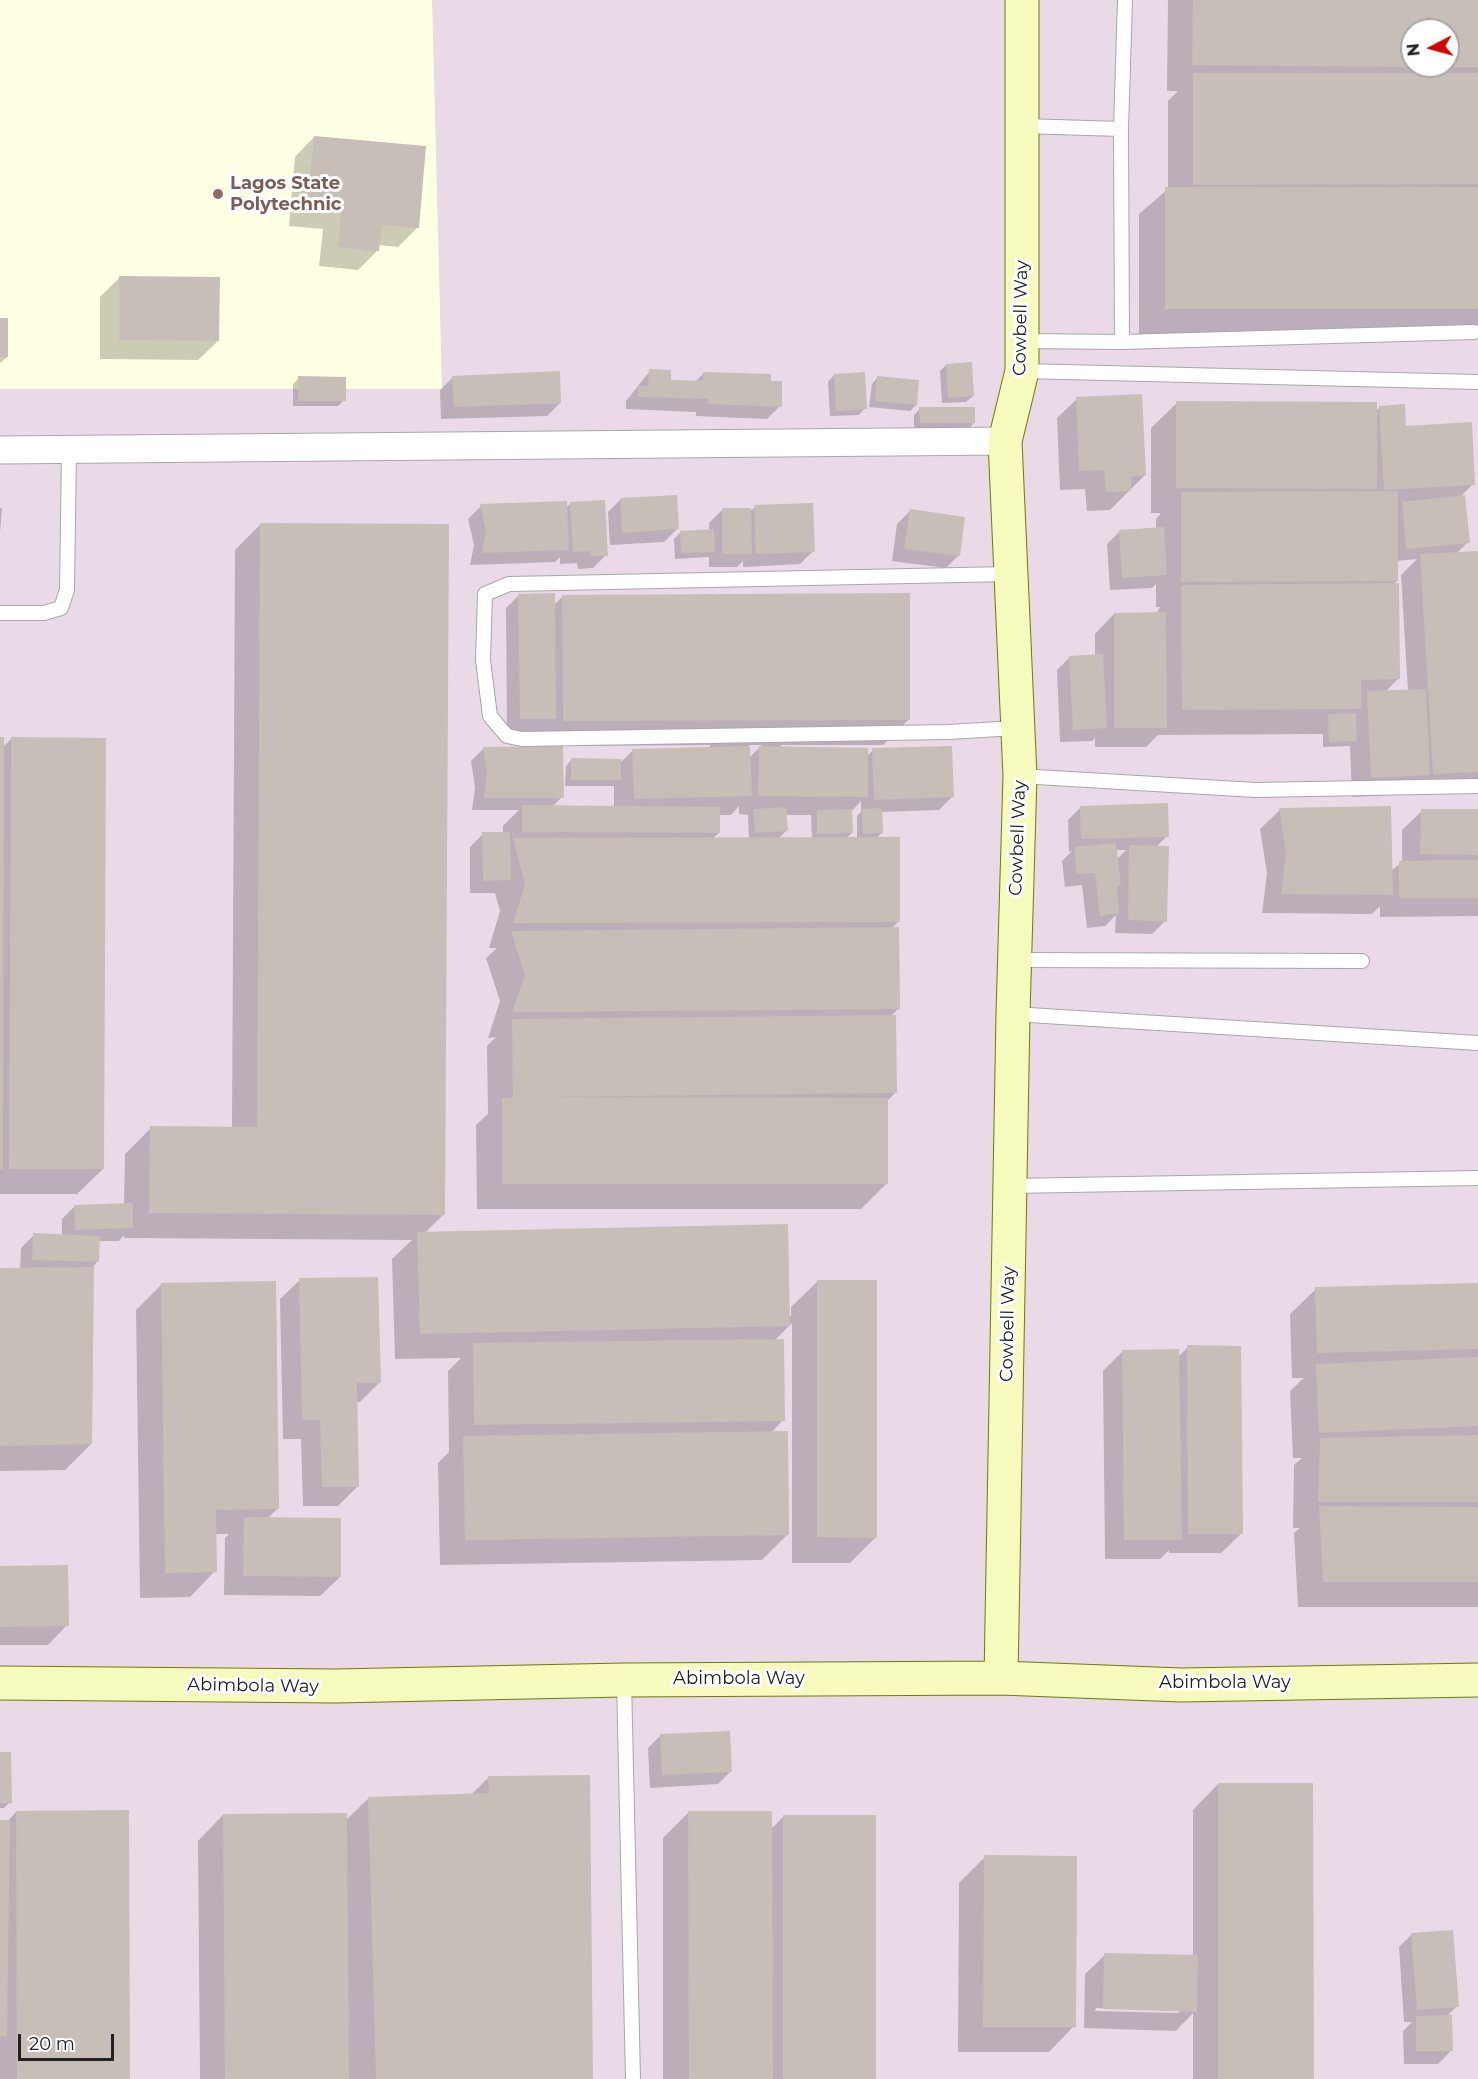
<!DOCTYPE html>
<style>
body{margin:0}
#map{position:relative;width:1478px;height:2079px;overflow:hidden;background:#f1eee8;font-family:Montserrat,sans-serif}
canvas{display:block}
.north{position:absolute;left:1400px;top:18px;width:60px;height:60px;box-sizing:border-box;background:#fff;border:2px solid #a6a6a6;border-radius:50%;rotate:264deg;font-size:16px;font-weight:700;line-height:24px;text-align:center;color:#212121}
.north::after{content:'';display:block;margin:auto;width:21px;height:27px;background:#d20300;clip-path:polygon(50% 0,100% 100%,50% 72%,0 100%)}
.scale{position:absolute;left:18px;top:2034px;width:96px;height:27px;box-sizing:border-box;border:3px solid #212121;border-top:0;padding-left:8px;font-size:18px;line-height:21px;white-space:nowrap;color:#212121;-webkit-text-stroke:4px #fff;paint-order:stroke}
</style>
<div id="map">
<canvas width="1478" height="2079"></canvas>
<div class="north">N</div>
<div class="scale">20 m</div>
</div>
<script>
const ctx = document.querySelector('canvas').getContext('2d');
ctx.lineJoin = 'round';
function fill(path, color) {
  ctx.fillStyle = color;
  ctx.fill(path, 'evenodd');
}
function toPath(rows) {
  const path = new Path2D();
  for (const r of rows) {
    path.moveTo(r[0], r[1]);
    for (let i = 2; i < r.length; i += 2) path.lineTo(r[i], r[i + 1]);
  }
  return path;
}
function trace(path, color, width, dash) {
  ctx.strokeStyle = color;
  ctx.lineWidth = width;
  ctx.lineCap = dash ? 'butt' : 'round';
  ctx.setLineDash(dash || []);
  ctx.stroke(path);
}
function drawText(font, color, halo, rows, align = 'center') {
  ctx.font = font + ' Montserrat,sans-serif';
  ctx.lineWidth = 6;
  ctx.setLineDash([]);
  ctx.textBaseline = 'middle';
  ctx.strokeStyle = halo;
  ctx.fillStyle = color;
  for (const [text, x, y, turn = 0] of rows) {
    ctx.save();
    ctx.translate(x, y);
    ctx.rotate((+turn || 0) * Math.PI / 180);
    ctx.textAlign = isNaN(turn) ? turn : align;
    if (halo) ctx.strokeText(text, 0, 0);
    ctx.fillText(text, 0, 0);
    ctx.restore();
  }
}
const industrial = toPath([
 [432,0,1478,0,1478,2079,0,2079,0,389,441,389],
 [1412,30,1448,30,1448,66,1412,66]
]);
const education = toPath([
 [0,0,432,0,442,389,0,389]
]);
const shadow = toPath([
 [1168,0,1478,0,1478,334,1139,334,1139,214,1168,189,1168,101,1178,91,1167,91],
 [1412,30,1448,30,1448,66,1412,66],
 [314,137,418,227,398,247,378,245,378,250,358,270,319,266,323,229,289,226,295,157],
 [120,277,218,341,198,360,100,359,100,297],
 [0,319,7,357,0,363],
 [946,365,973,396,966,402,942,403,940,371],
 [650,371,670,382,695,382,704,373,769,382,780,406,767,419,696,416,696,412,626,409,626,401],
 [834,375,865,408,859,415,830,416,828,382],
 [453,377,560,403,547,416,441,419,440,390],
 [878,377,916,405,910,411,869,407,872,384],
 [299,378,344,400,338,406,293,406,293,384],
 [1077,399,1145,475,1110,510,1087,511,1085,489,1060,490,1057,418],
 [1177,403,1375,412,1380,407,1473,484,1460,497,1468,542,1457,553,1478,552,1478,785,1414,789,1409,794,1352,797,1350,746,1323,747,1323,734,1158,735,1146,747,1095,747,1095,738,1092,741,1060,742,1057,670,1070,657,1095,656,1095,634,1114,614,1156,614,1160,607,1156,607,1156,584,1152,588,1110,590,1107,544,1120,531,1156,529,1156,519,1161,513,1151,513,1151,428],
 [1417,559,1401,575,1408,691,1385,692,1398,679,1392,585,1397,581,1396,561],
 [920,409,974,423,968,429,914,429,914,415],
 [621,499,677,529,664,542,610,545,608,512],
 [571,503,606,555,593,568,578,569,577,563,560,564,560,557,555,562,470,565,474,545,468,519,481,506,566,508],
 [755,507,813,551,800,564,743,567,743,561,737,567,709,567,709,557,675,559,674,539,680,533,709,531,709,523,722,510,752,510],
 [0,508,2,508,0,533],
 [910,511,959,555,946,568,892,561,897,524],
 [260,525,444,1214,425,1233,789,1316,791,1316,791,1307,817,1282,876,1537,850,1563,792,1563,792,1323,774,1341,783,1420,771,1433,788,1534,762,1560,440,1565,438,1463,449,1452,448,1371,461,1358,395,1359,392,1259,412,1240,124,1238,124,1235,119,1241,98,1241,97,1262,93,1267,91,1444,65,1470,0,1471,0,1269,20,1269,21,1248,34,1235,62,1236,62,1219,75,1206,124,1205,125,1154,151,1128,232,1128,235,550],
 [519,595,554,605,563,596,909,719,883,745,781,745,781,748,867,756,873,750,952,797,939,810,881,812,882,833,875,839,899,921,891,929,899,1008,890,1017,895,1093,886,1102,887,1183,861,1209,477,1209,476,1125,488,1114,487,1046,496,1037,488,1038,500,1001,486,958,497,948,489,948,500,911,495,893,470,893,470,847,483,834,503,833,503,826,519,810,472,810,475,788,471,761,484,748,538,748,538,731,507,732,506,608],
 [710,745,710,748,633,750,620,763,572,759,566,766,565,786,614,786,614,808,552,807,562,797,562,746],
 [749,745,762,745,749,758],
 [861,801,861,812,857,816,857,839,845,839,852,833,851,812],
 [739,806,739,814,748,815,749,839,712,839,719,833,719,815,731,815],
 [785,815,811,815,812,839,778,839,787,830],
 [0,739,3,747,11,739,103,1169,77,1194,0,1194],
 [1081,807,1167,836,1156,847,1165,921,1152,934,1115,933,1116,915,1105,926,1087,928,1082,885,1065,887,1062,861,1072,851,1069,852,1068,820],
 [1115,850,1126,850,1116,860],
 [1280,810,1391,871,1402,862,1402,830,1422,811,1478,810,1478,916,1380,917,1380,906,1372,914,1262,913,1267,873,1260,829],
 [300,1280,379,1383,360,1402,356,1402,358,1486,338,1506,303,1506,301,1439,283,1439,280,1299],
 [162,1284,278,1508,267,1519,340,1577,320,1596,224,1595,225,1538,229,1534,215,1534,215,1571,190,1597,140,1598,136,1310],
 [1478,1284,1478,1607,1298,1607,1294,1533,1300,1528,1293,1528,1294,1465,1302,1458,1293,1458,1290,1391,1304,1378,1292,1378,1290,1314,1316,1289],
 [1188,1347,1241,1534,1221,1553,1169,1553,1169,1550,1160,1559,1105,1559,1103,1371,1123,1351,1178,1357],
 [0,1567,67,1625,48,1645,0,1645],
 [661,1735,731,1771,718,1784,650,1788,648,1748],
 [0,1754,10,1802,4,1808,0,1808],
 [489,1777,591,2079,200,2079,198,1841,223,1815,345,1821,369,1798,471,1795],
 [1218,1784,1312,2079,1193,2079,1193,2013,1176,2031,1084,2028,1085,1974,1105,1955,1193,1957,1193,1810],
 [1096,2008,1179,2010,1179,2013,1095,2011],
 [16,1812,128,2079,0,2079,0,1821,7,1822],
 [688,1813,771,1829,784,1816,874,2079,663,2079,663,1838],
 [985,1857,1074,2026,1049,2052,958,2052,959,1883],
 [1412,1934,1457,2006,1446,2017,1451,2051,1438,2064,1404,2064,1403,2031,1412,2022,1404,2022,1399,1947]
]);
const building = toPath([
 [1193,0,1478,0,1478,67,1448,67,1448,30,1412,30,1412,67,1192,65],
 [1193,73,1478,73,1478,184,1193,185],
 [314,136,426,146,419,228,382,225,379,251,338,247,341,210,307,207],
 [1165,187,1478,187,1478,309,1165,309],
 [119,276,220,277,219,341,119,340],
 [0,318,8,318,8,357,0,357],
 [972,362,974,396,948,398,946,364],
 [649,369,671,370,671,380,703,381,703,372,771,374,771,381,782,381,782,407,708,404,709,399,638,397,638,386,648,386],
 [560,371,561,403,454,407,452,376],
 [865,372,867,409,836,411,834,374],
 [298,376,346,377,346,401,298,401],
 [877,376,919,380,917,405,875,401],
 [1142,394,1146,475,1131,477,1131,491,1106,492,1104,470,1079,471,1076,397],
 [1176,401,1377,402,1377,489,1176,488],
 [1405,404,1406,426,1472,422,1475,485,1384,490,1379,406],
 [919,407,975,407,975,423,920,423],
 [1398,491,1398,581,1181,582,1181,492],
 [677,495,679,529,622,533,620,498],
 [1465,495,1470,543,1406,549,1402,502],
 [605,500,608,556,590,556,590,551,573,552,570,502],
 [567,501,569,550,482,553,486,531,480,504],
 [813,503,815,552,756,554,754,505],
 [722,508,751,508,752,554,722,554],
 [910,509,965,517,960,556,904,549],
 [260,523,449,524,445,1215,149,1213,150,1126,257,1127],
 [1164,527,1167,575,1122,578,1119,530],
 [714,529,715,552,681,553,680,531],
 [1478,551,1478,772,1433,774,1420,554],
 [1399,583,1400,679,1361,680,1361,709,1182,710,1181,585],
 [555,593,556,719,520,719,518,594],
 [910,593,910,720,563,721,562,595],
 [1166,612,1167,728,1114,728,1114,613],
 [1103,654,1107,728,1073,730,1069,656],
 [1426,689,1430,775,1371,778,1367,691],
 [1356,713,1357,741,1329,742,1328,714],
 [0,737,4,737,3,1169,0,1169],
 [11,737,106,738,104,1169,9,1169],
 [563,746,564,798,484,798,487,774,483,747],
 [750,746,752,796,634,799,632,749],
 [759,746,868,748,868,797,758,796],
 [952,746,954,797,874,800,872,748],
 [571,758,621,759,621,780,571,780],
 [1168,803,1169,837,1081,839,1080,806],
 [522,805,720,807,720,833,522,832],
 [1391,806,1393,895,1281,894,1286,853,1279,808],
 [786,807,788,831,755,833,753,809],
 [882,808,883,833,863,834,862,809],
 [852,809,853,833,817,834,817,810],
 [1421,809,1478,809,1478,855,1420,854],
 [482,832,510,832,511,880,483,881],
 [900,837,900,922,513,923,525,884,513,838],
 [1116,843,1121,885,1117,886,1119,913,1100,916,1095,873,1077,874,1074,847],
 [1129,845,1169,846,1167,922,1128,920],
 [1478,860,1478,898,1399,898,1399,861],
 [899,927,900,1009,512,1012,525,975,511,931],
 [896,1015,897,1093,535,1097,888,1098,888,1184,502,1184,502,1098,513,1098,512,1019],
 [133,1203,133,1228,75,1230,74,1205],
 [788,1224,790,1326,420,1334,417,1232],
 [33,1233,100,1236,99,1262,32,1260],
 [94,1267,92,1444,0,1446,0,1268],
 [378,1277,381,1383,357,1383,359,1487,322,1487,320,1420,302,1420,299,1278],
 [817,1280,877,1280,877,1538,817,1537],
 [276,1281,279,1509,216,1510,217,1572,165,1573,161,1283],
 [1478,1283,1478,1349,1317,1353,1315,1287],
 [784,1339,785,1421,474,1425,473,1343],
 [1187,1345,1241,1346,1243,1534,1188,1534],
 [1179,1349,1182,1540,1124,1540,1122,1350],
 [1478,1357,1478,1426,1319,1433,1316,1364],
 [788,1431,789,1535,465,1540,463,1436],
 [1478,1435,1478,1502,1318,1502,1320,1438],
 [1319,1506,1478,1507,1478,1582,1323,1582],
 [244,1517,341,1518,341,1577,243,1576],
 [68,1565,69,1626,0,1627,0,1566],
 [730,1731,732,1772,662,1775,660,1734],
 [0,1752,11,1752,12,1803,0,1803],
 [590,1775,593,2079,376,2079,368,1797,489,1793,488,1776],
 [1218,1783,1313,1783,1314,2079,1218,2079],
 [129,1810,130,2079,17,2079,16,1811],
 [688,1811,772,1811,773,2079,689,2079],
 [347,1813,349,2079,225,2079,223,1814],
 [783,1815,876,1815,876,2079,783,2079],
 [0,1820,10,1820,7,2036,0,2036],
 [984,1855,1077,1856,1076,2027,983,2027],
 [1453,1930,1459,2007,1417,2010,1411,1933],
 [1104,1953,1198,1955,1197,2012,1103,2009],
 [1452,2015,1453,2051,1416,2051,1416,2016]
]);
const lane = toPath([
 [1022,126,1121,129],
 [1023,341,1122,342,1474,332],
 [1122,342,1121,129,1125,0],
 [1022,371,1478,382],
 [1010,574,509,584,485,594,483,660,490,716,507,736,522,739,948,732,1016,728],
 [0,613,44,613,61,608,67,590,69,450],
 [1020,776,1255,790,1478,786],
 [1014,960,1362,961],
 [1013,1014,1478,1043],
 [1010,1186,1478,1178],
 [624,1680,633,2079]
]);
const street = toPath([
 [0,450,1005,441]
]);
const secondary = toPath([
 [1001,1678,1013,1014,1020,776,1005,441,1022,371,1022,0],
 [0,1683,336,1686,624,1680,1001,1678,1181,1685,1478,1680]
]);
const markers = [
 [218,194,6,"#8d6e63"]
];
const educationNames = [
 ["Lagos State",230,184],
 ["Polytechnic",230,205]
];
const streetNames = [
 ["Cowbell Way",1021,318,-89],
 ["Cowbell Way",1018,838,-88],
 ["Cowbell Way",1008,1324,-89],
 ["Abimbola Way",739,1679],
 ["Abimbola Way",1225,1683],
 ["Abimbola Way",253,1686,1]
];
fill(industrial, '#eadae7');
fill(education, '#ffffe3');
fill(shadow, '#0003');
fill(building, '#c6beb7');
trace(lane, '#a8a8a8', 16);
trace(street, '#a8a8a8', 29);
trace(secondary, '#6d7c04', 35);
trace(lane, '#fff', 14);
trace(street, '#fff', 27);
trace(secondary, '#f6fabd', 33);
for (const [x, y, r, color] of markers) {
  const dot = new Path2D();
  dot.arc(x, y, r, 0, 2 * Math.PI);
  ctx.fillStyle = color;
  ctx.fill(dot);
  trace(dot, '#fff', 2);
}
drawText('bold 18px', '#785e54', '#fff', educationNames, 'left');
drawText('18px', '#212121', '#fff', streetNames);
</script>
